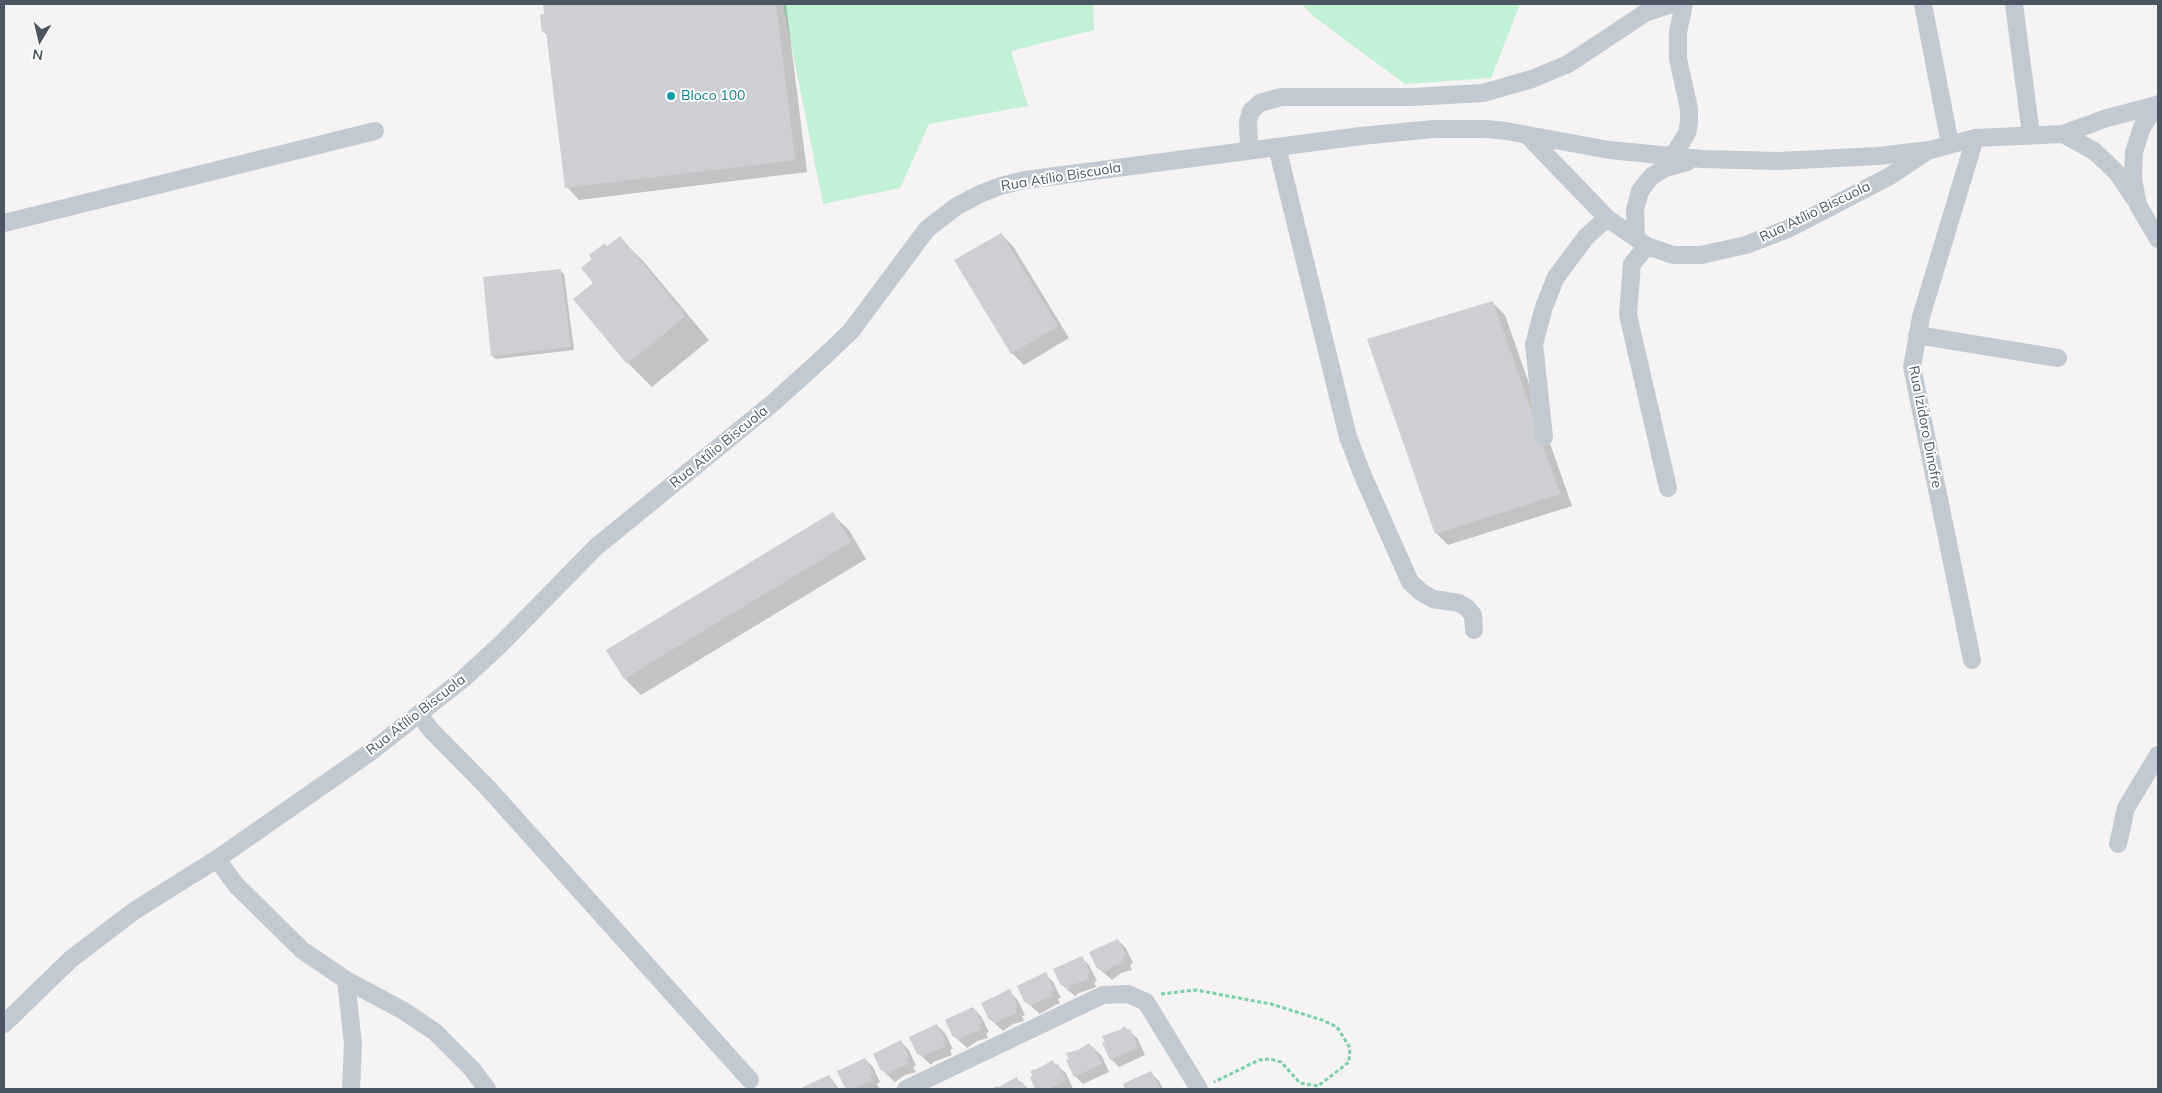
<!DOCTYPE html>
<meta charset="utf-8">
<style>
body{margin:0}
#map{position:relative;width:2162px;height:1093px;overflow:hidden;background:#f5f3f3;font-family:Mulish,sans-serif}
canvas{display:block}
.frame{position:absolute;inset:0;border:5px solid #4a5661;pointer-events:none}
.north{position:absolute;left:15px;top:15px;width:50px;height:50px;-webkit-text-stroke:4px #fff;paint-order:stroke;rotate:189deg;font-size:14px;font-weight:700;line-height:20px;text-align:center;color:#4a5661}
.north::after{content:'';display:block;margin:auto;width:18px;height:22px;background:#4a5661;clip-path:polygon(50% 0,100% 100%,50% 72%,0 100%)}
</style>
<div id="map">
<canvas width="2162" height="1093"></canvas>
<div class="frame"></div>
<div class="north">N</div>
</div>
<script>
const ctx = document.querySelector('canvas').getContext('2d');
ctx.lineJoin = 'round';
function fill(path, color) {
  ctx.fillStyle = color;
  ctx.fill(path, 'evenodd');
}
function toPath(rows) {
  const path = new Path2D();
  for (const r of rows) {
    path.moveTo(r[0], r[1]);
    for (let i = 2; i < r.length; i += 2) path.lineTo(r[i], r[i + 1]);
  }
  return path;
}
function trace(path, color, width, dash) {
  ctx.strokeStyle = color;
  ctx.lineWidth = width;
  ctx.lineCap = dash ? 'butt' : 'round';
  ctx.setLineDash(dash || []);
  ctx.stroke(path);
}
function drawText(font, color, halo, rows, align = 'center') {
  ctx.font = font + ' Mulish,sans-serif';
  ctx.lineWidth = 4;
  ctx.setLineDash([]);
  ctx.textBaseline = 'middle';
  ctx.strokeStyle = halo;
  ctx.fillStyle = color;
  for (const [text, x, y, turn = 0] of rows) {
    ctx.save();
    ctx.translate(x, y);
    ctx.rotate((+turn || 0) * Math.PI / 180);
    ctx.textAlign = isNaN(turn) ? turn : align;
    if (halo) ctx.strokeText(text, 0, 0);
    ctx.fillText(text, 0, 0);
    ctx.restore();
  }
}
const green = toPath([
 [783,4,1093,4,1094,30,1011,51,1028,106,929,124,900,188,823,204],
 [1302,4,1520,4,1491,78,1405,84,1313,16]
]);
const shadow = toPath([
 [544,4,786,4,807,172,579,200,567,187,548,36,543,31,545,16],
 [1001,234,1013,246,1069,338,1024,365,1012,353],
 [620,238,644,262,709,340,652,387,628,363,595,283,607,248],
 [560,271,564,274,574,350,496,359,492,356],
 [1493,303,1505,315,1572,506,1448,545,1436,533],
 [832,514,849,530,866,559,641,695,625,679,607,650],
 [1118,940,1126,948,1133,963,1130,965,1132,970,1121,973,1112,980,1098,968,1091,952],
 [1081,957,1089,965,1097,981,1094,982,1096,987,1077,994,1076,997,1062,985],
 [1045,974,1053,982,1061,998,1058,999,1060,1004,1057,1004,1040,1014,1026,1002],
 [1009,991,1017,999,1025,1015,1022,1016,1024,1021,1013,1024,1003,1031,990,1019,983,1004],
 [973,1008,981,1016,989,1032,986,1033,988,1038,977,1041,967,1048,954,1036],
 [937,1025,945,1033,953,1049,950,1050,952,1055,933,1062,931,1065,918,1053],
 [1125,1027,1138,1039,1145,1055,1119,1067,1111,1059],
 [901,1042,909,1050,916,1066,913,1067,916,1072,905,1075,895,1082,882,1070],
 [1089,1044,1102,1056,1109,1072,1083,1084,1075,1076,1079,1051],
 [865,1059,873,1067,880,1082,877,1084,880,1089,848,1089,846,1087],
 [1052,1062,1066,1073,1073,1089,1037,1089,1031,1078,1034,1076,1035,1072],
 [1151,1073,1159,1081,1163,1089,1127,1089,1125,1085],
 [829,1076,839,1089,803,1089,802,1088],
 [1017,1079,1029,1089,996,1089,996,1088,999,1088]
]);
const building = toPath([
 [543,4,776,4,795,160,565,188,546,31,542,32,540,15,544,14],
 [1001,233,1058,326,1011,354,954,260],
 [620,236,686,316,627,364,573,299,593,283,581,268,592,259,589,255,605,243,607,246],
 [561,269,571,347,491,356,483,277],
 [1493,301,1560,494,1435,534,1367,339],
 [833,512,851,542,624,679,606,650],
 [1118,939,1126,955,1123,957,1125,962,1113,966,1103,973,1100,967,1097,969,1089,952],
 [1082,956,1090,972,1087,974,1089,979,1070,986,1071,988,1067,990,1064,985,1061,986,1053,969],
 [1046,972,1054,990,1051,991,1053,996,1049,998,1049,996,1031,1006,1028,1002,1025,1003,1017,986],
 [1010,989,1018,1007,1015,1008,1017,1013,1005,1017,995,1024,992,1018,989,1020,981,1003],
 [973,1007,982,1023,979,1025,981,1030,969,1034,958,1041,956,1036,953,1037,945,1020],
 [937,1024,946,1041,943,1042,945,1047,926,1054,926,1056,923,1058,920,1053,917,1054,909,1037],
 [1125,1026,1127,1031,1130,1029,1138,1047,1110,1060,1102,1043,1105,1042,1102,1036,1122,1029,1121,1028],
 [901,1040,909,1058,906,1059,909,1064,897,1068,886,1075,884,1069,881,1071,873,1054],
 [1089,1043,1091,1048,1094,1047,1102,1064,1074,1077,1066,1060,1069,1059,1066,1053,1078,1050],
 [865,1058,873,1074,870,1076,873,1081,861,1085,854,1089,849,1089,848,1086,845,1088,837,1071],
 [1053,1060,1055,1065,1058,1064,1066,1080,1048,1089,1035,1089,1030,1077,1033,1076,1030,1071,1034,1069,1035,1070],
 [1151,1071,1160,1088,1125,1089,1123,1084],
 [829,1075,836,1089,801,1089,801,1088],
 [1017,1077,1019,1082,1022,1081,1026,1089,995,1089,994,1087,998,1086,999,1087]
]);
const path = toPath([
 [1161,994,1196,990,1271,1004,1322,1020,1337,1027,1350,1048,1349,1062,1318,1086,1300,1083,1281,1062,1270,1059,1259,1060,1214,1082]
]);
const minor = toPath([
 [1923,4,1950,144],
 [2014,4,2031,135],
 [2158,104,2142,127,2134,152,2133,179,2138,205,2158,239],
 [2063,134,2094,151,2110,166,2118,174,2134,198],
 [1528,136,1607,218,1647,246,1673,255,1701,255,1746,245,1790,228,1890,176,1926,152],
 [1277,147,1348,437,1363,476,1410,582,1421,592,1433,599,1459,603,1466,607,1473,615,1474,630],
 [1249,151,1248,121,1251,111,1260,103,1281,97,1413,97,1483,93,1532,79,1568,64,1645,13,1672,4],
 [1673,156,1687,133,1689,123,1689,109,1678,59,1678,32,1684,4],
 [4,223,375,131],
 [1636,238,1635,210,1640,191,1646,183,1652,176,1665,168,1687,162],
 [1647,246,1632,264,1628,315,1668,488],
 [1917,335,2058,358],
 [1544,437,1534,344,1544,307,1556,277,1586,237,1607,218],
 [1972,660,1912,367,1921,317,1975,138],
 [419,714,430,729,487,787,750,1080],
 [2118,844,2126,808,2158,755],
 [217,859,236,885,302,950,346,980,404,1011,435,1032,472,1069,487,1089],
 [346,980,353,1044,351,1089],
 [4,1024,71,959,134,911,217,859,372,751,463,679,500,645,596,547,774,402,827,354,851,331,927,229,957,206,980,194,1000,186,1025,180,1361,136,1434,129,1486,129,1506,131,1609,150,1702,159,1779,161,1878,156,1930,150,1975,138,2063,134,2107,118,2157,105],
 [906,1089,1103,995,1128,994,1146,1002,1199,1089]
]);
const markers = [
 [671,96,5,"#0f9aa8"]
];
const cultureNames = [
 ["Bloco 100",681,96]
];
const streetNames = [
 ["Rua Atílio Biscuola",1061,177,-9],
 ["Rua Atílio Biscuola",1815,212,-26],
 ["Rua Izidoro Dinofre",1925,427,79],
 ["Rua Atílio Biscuola",719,447,-39],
 ["Rua Atílio Biscuola",416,715,-38]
];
fill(green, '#c3f1d5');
fill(shadow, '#0003');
fill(building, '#cdcfd5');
trace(path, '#7ad0a6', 3, [4, 2.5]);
trace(minor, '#c1cad2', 18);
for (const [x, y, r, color] of markers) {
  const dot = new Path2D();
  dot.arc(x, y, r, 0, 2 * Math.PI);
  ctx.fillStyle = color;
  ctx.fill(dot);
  trace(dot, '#fff', 2);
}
drawText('14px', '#0d838f', '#fff', cultureNames, 'left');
drawText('14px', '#4a5661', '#fff', streetNames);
</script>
